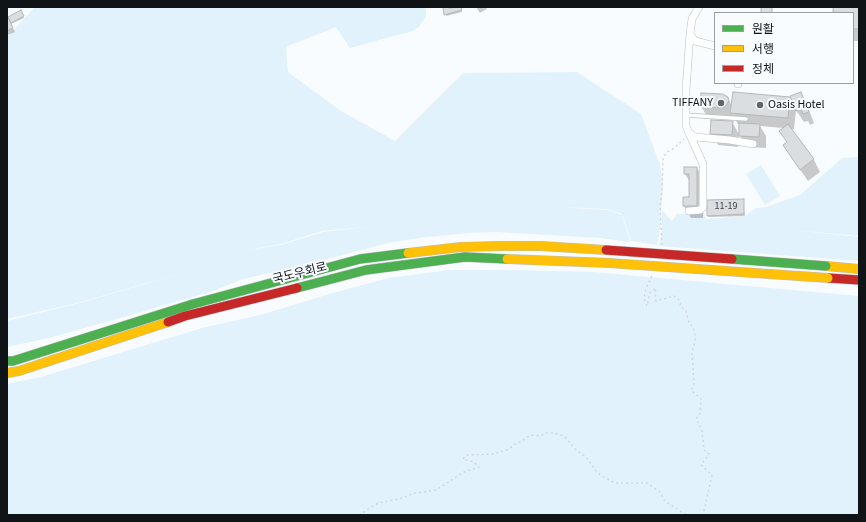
<!DOCTYPE html>
<meta charset="utf-8">
<style>
body{margin:0}
#map{position:relative;width:866px;height:522px;overflow:hidden;background:#f9fcfe;font-family:"Source Sans 3","Noto Sans KR",sans-serif}
canvas{display:block}
.frame{position:absolute;inset:0;border:8px solid #101417;pointer-events:none}
.legend{position:absolute;left:714px;top:12px;width:140px;height:72px;box-sizing:border-box;background:#f8fcff;border:1px solid #9b9fa2;margin:0;padding:5px 7px;list-style:none;font-size:12px;color:#101417}
.legend li{display:flex;align-items:center;gap:8px;height:20px}
.legend b{width:20px;border:1px solid #9b9fa2}
</style>
<div id="map">
<canvas width="866" height="522"></canvas>
<div class="frame"></div>
<ul class="legend">
<li><b style="height:5px;background:#4caf50"></b>원활</li>
<li><b style="height:5px;background:#ffc107"></b>서행</li>
<li><b style="height:5px;background:#c62828"></b>정체</li>
</ul>
</div>
<script>
const ctx = document.querySelector('canvas').getContext('2d');
ctx.lineJoin = 'round';
function fill(path, color) {
  ctx.fillStyle = color;
  ctx.fill(path, 'evenodd');
}
function toPath(rows) {
  const path = new Path2D();
  for (const r of rows) {
    path.moveTo(r[0], r[1]);
    for (let i = 2; i < r.length; i += 2) path.lineTo(r[i], r[i + 1]);
  }
  return path;
}
function trace(path, color, width, dash) {
  ctx.strokeStyle = color;
  ctx.lineWidth = width;
  ctx.lineCap = dash ? 'butt' : 'round';
  ctx.setLineDash(dash || []);
  ctx.stroke(path);
}
function drawText(font, color, halo, rows, align = 'center') {
  ctx.font = font + ' "Source Sans 3","Noto Sans KR",sans-serif';
  ctx.lineWidth = 4;
  ctx.setLineDash([]);
  ctx.textBaseline = 'middle';
  ctx.strokeStyle = halo;
  ctx.fillStyle = color;
  for (const [text, x, y, turn = 0] of rows) {
    ctx.save();
    ctx.translate(x, y);
    ctx.rotate((+turn || 0) * Math.PI / 180);
    ctx.textAlign = isNaN(turn) ? turn : align;
    if (halo) ctx.strokeText(text, 0, 0);
    ctx.fillText(text, 0, 0);
    ctx.restore();
  }
}
const green = toPath([
 [35,7,423,7,426,9,426,16,419,27,413,31,350,48,336,27,286,47,288,72,341,111,395,141,463,73,577,72,641,114,660,165,663,181,660,231,657,245,631,241,622,214,608,209,559,207,608,210,622,215,630,242,600,238,496,232,469,233,419,238,388,243,282,271,264,274,240,280,213,291,113,320,49,338,7,347,7,321,87,301,188,271,81,302,7,319,7,37],
 [366,227,323,232,281,245,248,250,281,244,322,231],
 [859,157,859,236,792,230,859,237,859,261,659,246,662,230,662,210,672,221,677,214,704,213,706,219,745,216,756,208,766,207,800,195,842,158],
 [761,165,780,196,765,205,746,174],
 [448,270,516,270,594,272,859,296,859,515,7,515,7,384,41,377,202,328,264,314,329,294,389,278]
]);
const shadow = toPath([
 [453,7,460,7,462,12,446,16,444,9,448,8,449,9,453,8],
 [476,7,486,7,487,9,480,13],
 [834,7,859,7,859,41,853,41,853,13,835,13],
 [21,11,24,18,11,24,15,32,7,35,7,17,8,18],
 [800,93,807,105,814,123,810,125,808,121,804,122,796,110,794,129,791,129,814,160,820,172,808,181,784,146,788,143,780,131,784,128,760,126,766,136,766,148,747,147,740,136,740,124,738,124,733,116,732,119,708,118,701,106,727,97,732,106,790,98,793,104],
 [732,122,739,134,738,147,718,145,711,134],
 [697,168,704,180,703,218,691,218,684,206,684,198,690,198,690,182,685,174],
 [743,200,745,216,709,217,708,215]
]);
const building = toPath([
 [446,7,449,8,461,7,462,10,444,15,443,8,446,7],
 [761,7,772,7,772,13,761,13,761,7],
 [833,7,859,7,859,29,853,29,853,13,833,12,833,7],
 [21,10,24,16,11,23,8,17,21,10],
 [7,15,13,28,7,31,7,15],
 [733,92,790,97,788,118,730,113,733,92],
 [801,92,809,112,803,114,801,109,796,111,790,96,801,92],
 [701,93,723,94,728,97,729,101,725,107,722,108,700,107,701,93],
 [711,120,733,121,732,135,710,134,711,120],
 [739,123,760,124,759,137,739,136,739,123],
 [788,124,814,159,800,170,783,145,787,142,779,131,788,124],
 [684,167,697,167,697,206,683,206,683,197,689,197,689,174,684,174,684,167],
 [744,199,744,214,707,216,707,200,744,199]
]);
const path = toPath([
 [662,245,660,204,662,192,663,158,667,152,673,149,684,139],
 [652,276,646,288,644,299,647,306,650,293,656,288,655,294,656,301,674,296,679,300,681,307,686,311,689,323,693,327,695,334,695,341,692,353,694,384,691,390,701,399,700,413,696,419,702,430,704,450,709,454,701,465,712,475,703,515],
 [359,515,378,503,399,499,415,493,436,490,464,472,479,467,474,462,463,459,467,455,494,454,509,449,515,444,522,441,527,437,533,435,540,436,546,433,552,433,559,434,565,437,575,449,587,458,596,471,602,476,615,483,647,483,660,492,665,501,686,515]
]);
const lane = toPath([
 [686,115,746,119]
]);
const street = toPath([
 [699,7,692,19,690,34,695,41,715,46],
 [690,34,686,90,686,126,689,133,695,137,730,140,753,144],
 [738,83,738,84],
 [689,133,703,164,703,207,700,210,689,211]
]);
const fast = toPath([
 [297,288,366,270,465,257,507,259],
 [7,361,13,361,193,304,360,259,408,253]
]);
const slow = toPath([
 [408,253,461,247,499,246,541,246,606,250],
 [507,259,609,263],
 [826,266,859,269],
 [7,373,19,371,168,322]
]);
const jam = toPath([
 [828,278,859,280],
 [168,322,185,316,297,288]
]);
const fastBridge = toPath([
 [732,259,826,266]
]);
const slowBridge = toPath([
 [609,263,828,278]
]);
const jamBridge = toPath([
 [606,250,732,259]
]);
const markers = [
 [721,103,4,"#626568"],
 [760,105,4,"#626568"]
];
const numberNames = [
 ["11-19",726,207]
];
const poiNames = [
 ["TIFFANY",713,103],
 ["Oasis Hotel",768,105,"left"]
];
const streetNames = [
 ["국도우회로",300,274,-14]
];
fill(green, '#e1f2fc');
fill(shadow, '#0003');
fill(building, '#dadee0');
trace(building, '#b4b7b9', 1);
trace(lane, '#bbbec0', 5);
trace(street, '#bbbec0', 8);
trace(fast, '#bbbec0', 10);
trace(slow, '#bbbec0', 10);
trace(jam, '#bbbec0', 10);
trace(path, '#d4d6d6', 1.5, [2, 3]);
trace(lane, '#feffff', 3.5);
trace(street, '#feffff', 7);
trace(fast, '#4caf50', 9);
trace(slow, '#ffc107', 9);
trace(jam, '#c62828', 9);
trace(fastBridge, '#bbbec0', 10, []);
trace(slowBridge, '#bbbec0', 10, []);
trace(jamBridge, '#bbbec0', 10, []);
trace(fastBridge, '#4caf50', 9);
trace(slowBridge, '#ffc107', 9);
trace(jamBridge, '#c62828', 9);
for (const [x, y, r, color] of markers) {
  const dot = new Path2D();
  dot.arc(x, y, r, 0, 2 * Math.PI);
  ctx.fillStyle = color;
  ctx.fill(dot);
  trace(dot, '#f8fcff', 1.5);
}
drawText('10px', '#424649', null, numberNames);
drawText('12px', '#101417', '#f8fcff', poiNames, 'right');
drawText('12px', '#101417', '#f8fcff', streetNames);
</script>
